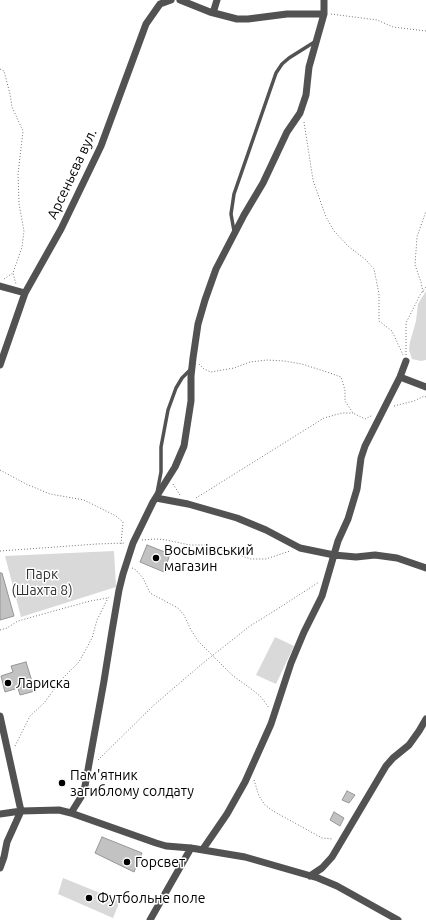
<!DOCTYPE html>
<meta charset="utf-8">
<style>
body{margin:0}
canvas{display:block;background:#fff}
</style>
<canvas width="426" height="920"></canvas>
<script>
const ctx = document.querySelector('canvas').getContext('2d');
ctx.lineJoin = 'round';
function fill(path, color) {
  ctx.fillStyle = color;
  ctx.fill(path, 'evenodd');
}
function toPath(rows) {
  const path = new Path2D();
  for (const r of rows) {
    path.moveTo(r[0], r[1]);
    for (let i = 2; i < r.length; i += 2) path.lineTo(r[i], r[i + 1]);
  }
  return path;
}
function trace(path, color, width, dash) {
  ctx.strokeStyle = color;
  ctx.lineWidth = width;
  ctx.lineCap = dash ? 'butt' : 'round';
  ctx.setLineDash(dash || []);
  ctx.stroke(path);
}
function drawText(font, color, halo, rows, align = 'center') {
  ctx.font = font + ' Ubuntu,sans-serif';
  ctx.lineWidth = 3;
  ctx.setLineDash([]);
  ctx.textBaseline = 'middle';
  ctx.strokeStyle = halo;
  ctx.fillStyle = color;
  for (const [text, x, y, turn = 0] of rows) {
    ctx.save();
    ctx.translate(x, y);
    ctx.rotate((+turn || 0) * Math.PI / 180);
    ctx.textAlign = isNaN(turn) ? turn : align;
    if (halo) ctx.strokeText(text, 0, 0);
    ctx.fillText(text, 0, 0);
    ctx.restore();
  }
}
const green = toPath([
 [426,291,426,360,421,361,412,359,409,350,410,342,416,321,418,304],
 [114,551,116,587,21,617,5,556],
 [275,637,294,646,276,684,256,675],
 [63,878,120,901,113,918,58,894]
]);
const building = toPath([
 [147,545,170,554,164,572,140,562,147,545],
 [0,573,2,573,14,616,0,620,0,573],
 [26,662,35,691,20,695,18,688,5,692,1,676,13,672,11,666,26,662],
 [347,791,355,795,349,803,342,800,347,791],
 [334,812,344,818,340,826,330,820,334,812],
 [102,837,142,853,134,872,95,853,102,837]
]);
const path = toPath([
 [331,14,377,20,393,27,426,31],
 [0,69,4,71,10,94,12,107,23,131,18,174,19,204,24,231,22,247,13,273,16,284],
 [304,122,313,180,326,217,334,231,348,246,366,260,374,269,379,294,379,321,392,331,403,355],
 [4,279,13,273],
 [423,292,421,282,415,265,417,237,426,211],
 [406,355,406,323,420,295,426,287],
 [199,364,204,369,211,372,234,368,250,362,267,360,284,361,302,364,330,373,341,377,345,390,345,401,353,413,365,419,373,415],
 [394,406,414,401,424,396,426,397],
 [0,470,26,484,50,494,84,500,116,516,123,522,121,544],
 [173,484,180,495],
 [196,498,324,418,342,413,353,413],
 [142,540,157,539,166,540,190,545,206,545,251,559,266,559,290,551],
 [0,551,97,544,125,543],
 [132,568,136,570,143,578,150,593,178,608,184,615,191,630,198,641,232,675,254,691,261,697,269,708],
 [0,630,7,628,18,621,90,601,108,598],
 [15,746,30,716,44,703,61,680,79,662,85,651,92,638,97,620,108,598,110,596],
 [98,760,154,705,203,663,250,626,279,608,319,582],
 [254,780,259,796,265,805,273,811,322,838,333,839]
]);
const lane = toPath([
 [234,231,231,214,234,194,276,73,282,64,289,58,316,41],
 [157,493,161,472,161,447,168,410,176,388,182,378,190,370]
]);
const street = toPath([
 [180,0,210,12,237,19,248,19,287,14,324,14],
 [213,13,217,0],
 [0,286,25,293],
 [0,365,25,293,61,229,101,146,146,24,160,4,171,0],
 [400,377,426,387],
 [156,498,188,504,237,518,266,530,300,548,334,555,356,557,375,555,397,558,426,568],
 [0,716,21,811,7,842,4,857,0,868],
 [71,813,81,797,85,786,104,681,112,631,119,590,123,574,133,543,153,502,175,467,184,446,191,401,191,376,193,358,198,324,205,300,216,269,244,215,263,183,287,132,300,113,306,95,309,67,324,14,324,0],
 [0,814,21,811,59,810,71,813,156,843,166,846,191,848,245,857,318,878,337,886,398,920],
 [203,849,227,814,245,782,271,724,291,663,304,632,322,596,338,541,348,519,357,489,361,458,365,446,400,377,406,361],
 [310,876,322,868,332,857,386,766,393,758,409,745,419,731,426,719],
 [150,920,191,848]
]);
const markers = [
 [156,558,4,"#000"],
 [8,683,4,"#000"],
 [62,783,4,"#000"],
 [127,862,4,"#000"],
 [89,898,4,"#000"]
];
const streetNames = [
 ["Арсеньєва вул.",72,174,-65]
];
const poiNames = [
 ["Восьмівський",164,550],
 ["магазин",164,566],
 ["Лариска",16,683],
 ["Пам'ятник",70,775],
 ["загиблому солдату",70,791],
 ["Горсвет",135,862],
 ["Футбольне поле",97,898]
];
const parkNames = [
 ["Парк",42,574],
 ["(Шахта 8)",42,590]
];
fill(green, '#d9d9d9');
fill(building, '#c2c2c2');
trace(building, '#969696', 1);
trace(path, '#747474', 1, [1, 2]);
trace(lane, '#525252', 3.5);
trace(street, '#525252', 7);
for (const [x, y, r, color] of markers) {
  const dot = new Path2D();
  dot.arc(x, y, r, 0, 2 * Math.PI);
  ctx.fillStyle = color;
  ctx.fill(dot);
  trace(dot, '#fff', 1.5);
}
drawText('14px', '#000', '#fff', streetNames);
drawText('14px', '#000', '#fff', poiNames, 'left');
drawText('14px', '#303030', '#fff', parkNames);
</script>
